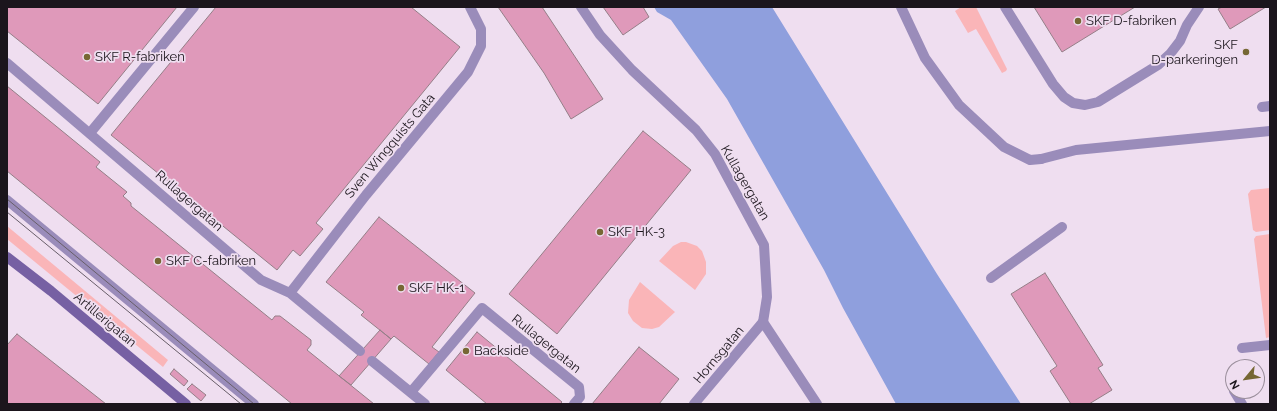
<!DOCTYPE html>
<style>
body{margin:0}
#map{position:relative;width:1277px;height:411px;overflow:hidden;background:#efdef0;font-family:Raleway,sans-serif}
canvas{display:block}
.frame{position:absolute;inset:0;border:8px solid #1b151c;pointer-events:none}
.north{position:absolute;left:1225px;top:359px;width:40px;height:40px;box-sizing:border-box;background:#efdef0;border:1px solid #9a8e9b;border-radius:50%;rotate:241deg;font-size:11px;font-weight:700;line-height:16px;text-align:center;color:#1b151c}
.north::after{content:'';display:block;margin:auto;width:14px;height:18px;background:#766734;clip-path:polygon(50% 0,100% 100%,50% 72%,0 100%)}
</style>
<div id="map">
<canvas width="1277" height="411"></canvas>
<div class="frame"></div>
<div class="north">N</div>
</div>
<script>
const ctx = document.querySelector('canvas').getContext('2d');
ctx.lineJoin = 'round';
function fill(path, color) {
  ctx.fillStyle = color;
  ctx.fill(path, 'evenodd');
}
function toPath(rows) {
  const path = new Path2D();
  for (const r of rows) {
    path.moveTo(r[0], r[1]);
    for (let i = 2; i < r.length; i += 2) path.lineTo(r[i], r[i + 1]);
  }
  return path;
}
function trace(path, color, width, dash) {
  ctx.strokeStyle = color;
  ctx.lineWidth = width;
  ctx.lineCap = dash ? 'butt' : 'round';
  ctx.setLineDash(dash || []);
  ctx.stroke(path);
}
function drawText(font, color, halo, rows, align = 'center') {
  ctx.font = font + ' Raleway,sans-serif';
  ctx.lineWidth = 3.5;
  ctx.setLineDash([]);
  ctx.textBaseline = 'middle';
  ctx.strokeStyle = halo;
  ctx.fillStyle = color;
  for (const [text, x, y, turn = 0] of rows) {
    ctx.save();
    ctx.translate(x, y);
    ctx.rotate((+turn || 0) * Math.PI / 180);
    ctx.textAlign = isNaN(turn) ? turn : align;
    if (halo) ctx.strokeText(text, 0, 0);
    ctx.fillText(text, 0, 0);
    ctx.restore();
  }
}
const green = toPath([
 [961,7,976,7,1007,69,1006,71,1002,73,976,29,968,33,955,11],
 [1270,188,1270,230,1256,232,1253,230,1248,194,1251,190],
 [7,226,168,360,163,367,7,239],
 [1270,234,1270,337,1266,338,1254,239,1256,236],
 [681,242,686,242,697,246,702,251,706,262,706,274,695,290,659,261,673,246],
 [640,282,675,312,659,327,652,329,642,328,633,321,628,313,629,300]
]);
const water = toPath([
 [654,7,772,7,937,274,1021,404,896,404,843,308,824,270,727,99,671,20,657,12]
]);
const building = toPath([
 [7,7,177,7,98,104,7,31,7,7],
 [216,7,411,7,460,47,316,223,323,229,300,256,293,250,277,270,111,135,216,7],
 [498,7,542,7,603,99,571,119,544,73,498,7],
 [603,7,643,7,649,17,623,35,603,7],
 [1034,7,1135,7,1062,52,1034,7],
 [1222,7,1266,7,1230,29,1218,9,1222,7],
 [7,86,100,162,96,167,127,192,123,196,131,203,131,206,272,320,275,316,280,316,311,340,311,345,307,350,374,404,292,404,7,171,7,86],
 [643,131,691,170,557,334,509,294,643,131],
 [379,217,475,293,432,347,439,352,429,364,394,336,391,339,361,315,364,312,326,282,379,217],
 [1045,273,1103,365,1098,368,1112,390,1089,404,1071,404,1050,371,1057,366,1011,294,1045,273],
 [380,330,391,339,351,385,339,376,380,330],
 [477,332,562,402,560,404,487,404,446,370,477,332],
 [17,334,106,404,7,404,7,345,17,334],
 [639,347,679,379,659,404,592,404,639,347],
 [174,369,188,381,184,386,170,374,174,369],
 [192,384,206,395,201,401,187,389,192,384]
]);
const lane = toPath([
 [581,7,600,35,632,70,696,130,715,154,764,245,767,297,763,322],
 [901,7,925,58,959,105,1004,147,1030,160,1041,159],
 [1005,7,1053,84,1064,97,1073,103,1085,105,1098,102,1158,65,1170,54,1180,41,1187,25,1199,7],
 [7,63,261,280,290,293,360,351],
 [1262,107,1270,106],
 [90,133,194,7],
 [7,200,254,404],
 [991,278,1062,227],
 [290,293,366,195,468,72,481,46,481,29,470,7],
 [1242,348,1270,345],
 [372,361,425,404],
 [1234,391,1242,404],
 [411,392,482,308,579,387,580,397,574,404]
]);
const street = toPath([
 [1041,159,1076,150,1270,131],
 [694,404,763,322,817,404]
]);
const secondary = toPath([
 [7,257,51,291,186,404]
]);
const tram = toPath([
 [7,199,254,404],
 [7,212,241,404]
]);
const markers = [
 [1078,21,4,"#766734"],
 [1246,52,4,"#766734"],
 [87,57,4,"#766734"],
 [600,232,4,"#766734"],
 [158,261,4,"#766734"],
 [401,288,4,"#766734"],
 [466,351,4,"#766734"]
];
const poiNames = [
 ["SKF D-fabriken",1086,21],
 ["SKF",1238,45,"right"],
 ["D-parkeringen",1238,60,"right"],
 ["SKF R-fabriken",95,57],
 ["SKF HK-3",608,232],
 ["SKF C-fabriken",166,261],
 ["SKF HK-1",409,288],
 ["Backside",474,351]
];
const streetNames = [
 ["Sven Wingquists Gata",390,146,-50],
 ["Kullagergatan",745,183,60],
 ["Rullagergatan",189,201,41],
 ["Artillerigatan",105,320,40],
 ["Rullagergatan",546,344,39],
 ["Hornsgatan",719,355,-50]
];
fill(green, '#fab5b8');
fill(water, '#8f9fdd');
fill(building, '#df99ba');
trace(building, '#947e87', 1);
trace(lane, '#9a8cba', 10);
trace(street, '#9a8cba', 10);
trace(secondary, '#7660a3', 10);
trace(tram, '#685e69', 1);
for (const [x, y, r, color] of markers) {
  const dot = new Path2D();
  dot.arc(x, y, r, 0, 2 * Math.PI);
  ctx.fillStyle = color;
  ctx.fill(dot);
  trace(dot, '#efdef0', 1.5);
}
drawText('13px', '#1b151c', '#efdef0', poiNames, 'left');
drawText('13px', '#1b151c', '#efdef0', streetNames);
</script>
